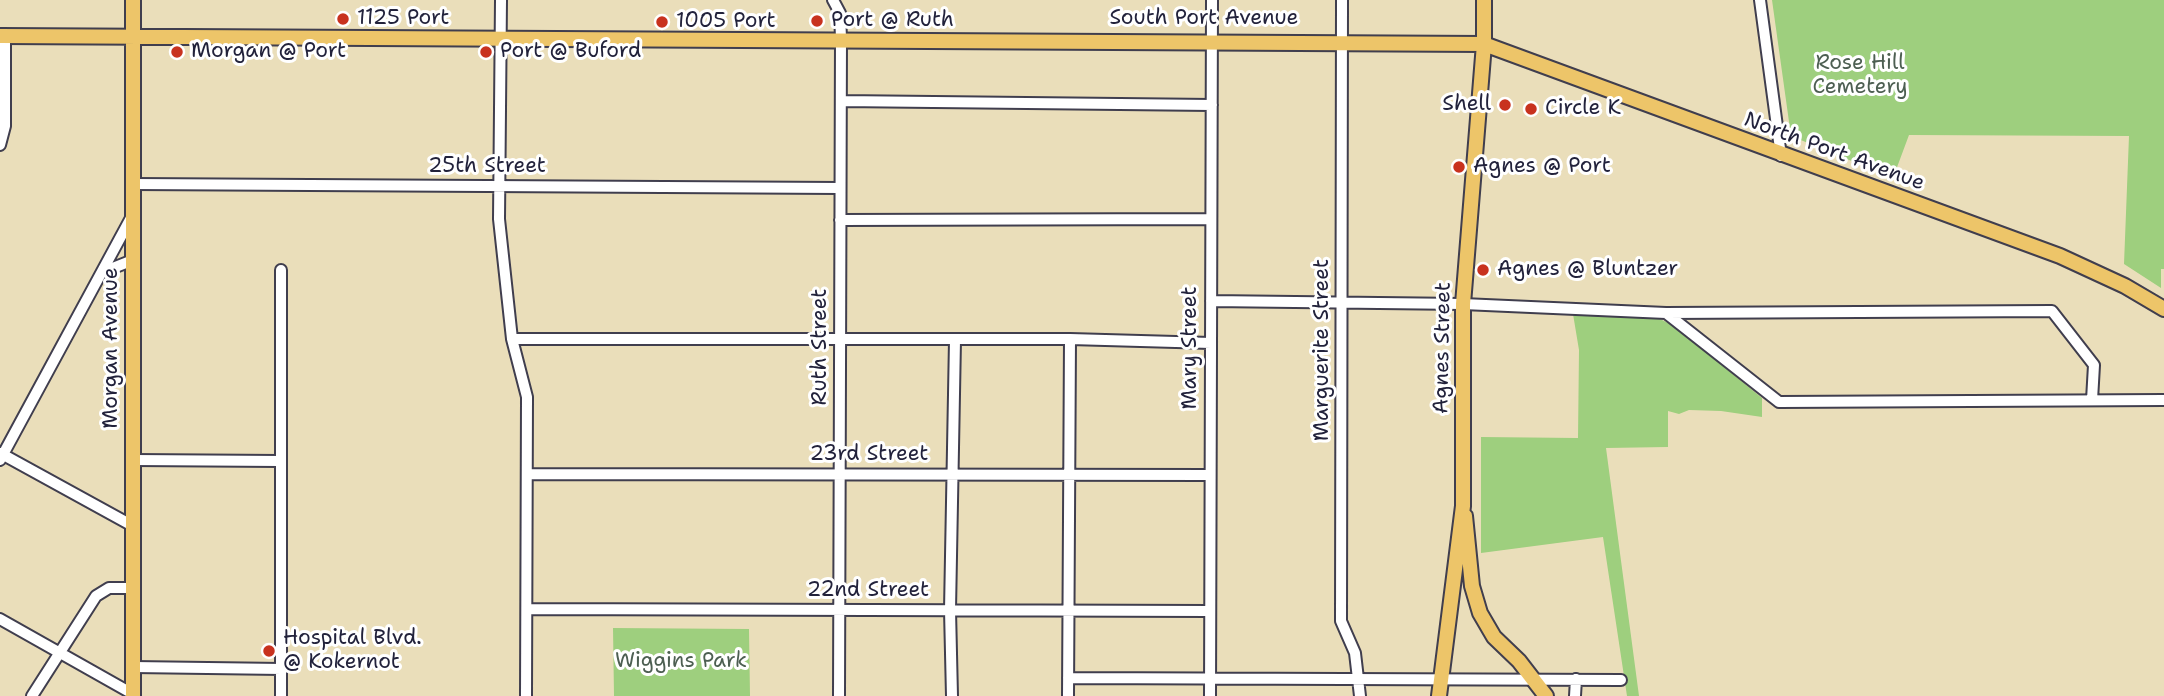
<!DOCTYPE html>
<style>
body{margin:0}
canvas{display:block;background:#eadeba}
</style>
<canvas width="2164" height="696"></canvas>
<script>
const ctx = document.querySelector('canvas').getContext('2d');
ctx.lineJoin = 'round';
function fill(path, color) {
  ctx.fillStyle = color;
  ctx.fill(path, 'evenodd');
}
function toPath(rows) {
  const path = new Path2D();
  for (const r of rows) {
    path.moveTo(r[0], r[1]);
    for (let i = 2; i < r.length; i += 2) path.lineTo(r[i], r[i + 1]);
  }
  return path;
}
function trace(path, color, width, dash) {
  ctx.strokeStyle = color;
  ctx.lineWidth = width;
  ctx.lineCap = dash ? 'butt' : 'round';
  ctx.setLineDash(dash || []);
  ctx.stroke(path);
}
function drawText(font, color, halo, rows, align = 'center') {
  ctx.font = font + ' "Shantell Sans",sans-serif';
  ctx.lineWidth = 6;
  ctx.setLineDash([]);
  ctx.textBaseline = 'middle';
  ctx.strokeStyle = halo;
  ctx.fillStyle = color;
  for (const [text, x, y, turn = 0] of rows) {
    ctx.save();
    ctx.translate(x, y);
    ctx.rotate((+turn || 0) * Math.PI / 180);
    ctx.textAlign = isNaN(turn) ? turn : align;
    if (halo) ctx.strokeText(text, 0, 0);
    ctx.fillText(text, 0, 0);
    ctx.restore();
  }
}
const green = toPath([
 [1772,0,2164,0,2164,269,2161,269,2161,288,2124,264,2129,136,1909,135,1893,178,1791,136],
 [1573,314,1660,319,1674,326,1762,398,1762,417,1721,411,1689,410,1679,414,1668,411,1668,447,1606,448,1639,696,1627,696,1603,537,1481,553,1481,437,1578,438,1579,350],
 [613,628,749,629,750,696,614,696]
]);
const minor = toPath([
 [501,0,499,219,512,339,1070,339,1211,343],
 [833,0,840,13,841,38,839,696],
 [1342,0,1341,621,1355,653,1360,696],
 [1760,0,1781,156],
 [841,101,1212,105],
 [0,145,5,126,5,36],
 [133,184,840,188],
 [840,220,1210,219],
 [281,270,281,696],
 [103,272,133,260],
 [1211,301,1463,304,1666,313,2052,311,2094,365,2092,400],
 [1666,313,1779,402,2164,400],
 [512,339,527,397,526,696],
 [0,453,133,526],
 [0,460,132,216],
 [133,460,280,461],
 [528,474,1209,475],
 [527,609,1210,611],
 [0,619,133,694],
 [133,667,282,669],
 [1068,678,1621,680],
 [32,696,96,596,109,588,133,588],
 [952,696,950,610,955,340],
 [1068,696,1070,339],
 [1210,696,1212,0],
 [1575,696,1576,679]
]);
const major = toPath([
 [0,36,1484,44,2060,256,2125,286,2164,309],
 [1465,516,1472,586,1480,613,1494,637,1519,661,1546,696],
 [133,696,133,0],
 [1439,696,1463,506,1463,304,1484,44,1484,0]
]);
const markers = [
 [343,19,7,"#c8321e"],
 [817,21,7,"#c8321e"],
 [662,22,7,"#c8321e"],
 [177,52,7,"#c8321e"],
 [486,52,7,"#c8321e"],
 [1505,105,7,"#c8321e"],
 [1531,109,7,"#c8321e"],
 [1459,167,7,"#c8321e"],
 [1483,270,7,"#c8321e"],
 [269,651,7,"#c8321e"]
];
const poiNames = [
 ["1125 Port",357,19],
 ["Port @ Ruth",831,21],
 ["1005 Port",676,22],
 ["Morgan @ Port",191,52],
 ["Port @ Buford",500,52],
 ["Shell",1491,105,"right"],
 ["Circle K",1545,109],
 ["Agnes @ Port",1473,167],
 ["Agnes @ Bluntzer",1497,270],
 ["Hospital Blvd.",283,639],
 ["@ Kokernot",283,663]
];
const streetNames = [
 ["South Port Avenue",1204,19],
 ["North Port Avenue",1834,152,20],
 ["25th Street",487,167],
 ["Ruth Street",821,347,-90],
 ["Morgan Avenue",112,348,-90],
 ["Mary Street",1191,348,-90],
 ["Agnes Street",1443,348,-89],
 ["Marguerite Street",1323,350,-90],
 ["23rd Street",869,455],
 ["22nd Street",868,591]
];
const parkNames = [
 ["Rose Hill",1860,64],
 ["Cemetery",1860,88],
 ["Wiggins Park",681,662]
];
fill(green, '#9ecf7e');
trace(minor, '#403e4e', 14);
trace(major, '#403e4e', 18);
trace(minor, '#fff', 10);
trace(major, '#edc569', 14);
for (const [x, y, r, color] of markers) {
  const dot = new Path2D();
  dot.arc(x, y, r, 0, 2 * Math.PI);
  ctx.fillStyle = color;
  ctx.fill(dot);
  trace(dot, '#fff', 2.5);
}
drawText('21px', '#22223b', '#fff', poiNames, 'left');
drawText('21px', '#22223b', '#fff', streetNames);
drawText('21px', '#4d5f52', '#fff', parkNames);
</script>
